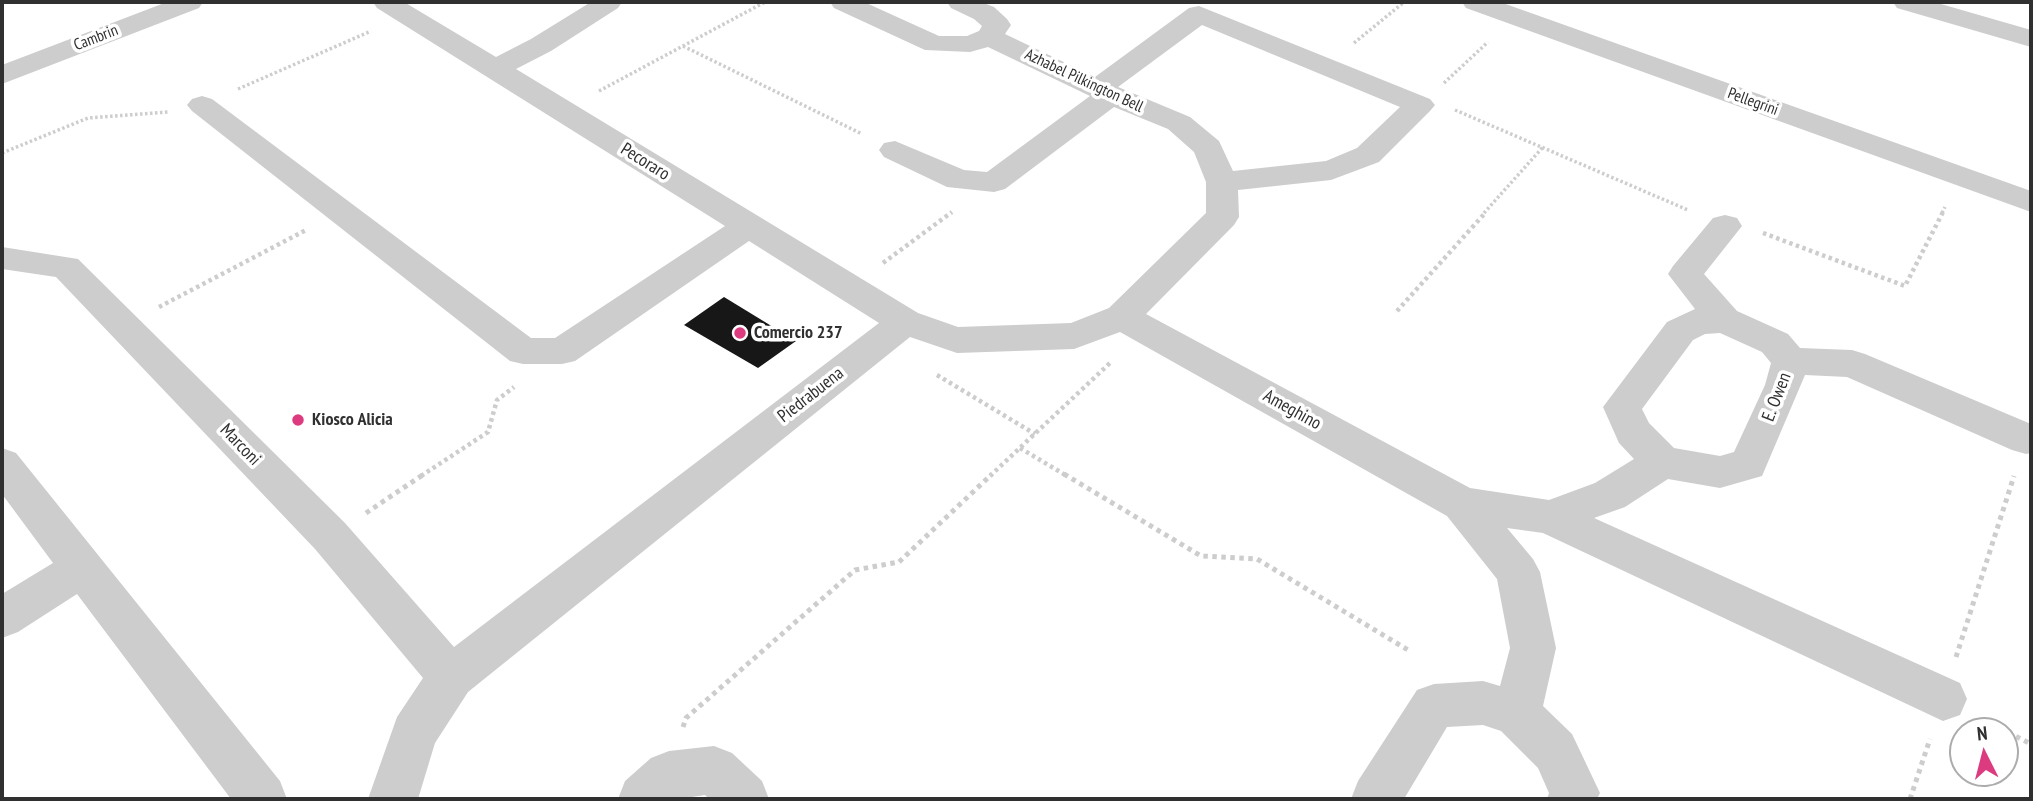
<!DOCTYPE html>
<style>
body{margin:0}
#map{position:relative;width:2033px;height:801px;overflow:hidden;background:#fff;font-family:"PT Sans Narrow",sans-serif}
canvas{display:block}
.frame{position:absolute;inset:0;border:4px solid #303030;pointer-events:none}
.north{position:absolute;left:1949px;top:717px;width:70px;height:70px;box-sizing:border-box;background:#fff;border:2px solid #acacac;border-radius:50%;rotate:354deg;font-size:19px;font-weight:700;line-height:28px;text-align:center;color:#303030}
.north::after{content:'';display:block;margin:auto;width:24px;height:32px;background:#dd3b80;clip-path:polygon(50% 0,100% 100%,50% 72%,0 100%)}
</style>
<div id="map">
<canvas width="2033" height="801"></canvas>
<div class="frame"></div>
<div class="north">N</div>
</div>
<script>
const ctx = document.querySelector('canvas').getContext('2d');
ctx.lineJoin = 'round';
function fill(path, color) {
  ctx.fillStyle = color;
  ctx.fill(path, 'evenodd');
}
function toPath(rows) {
  const path = new Path2D();
  for (const r of rows) {
    path.moveTo(r[0], r[1]);
    for (let i = 2; i < r.length; i += 2) path.lineTo(r[i], r[i + 1]);
  }
  return path;
}
function trace(path, color, width, dash) {
  ctx.strokeStyle = color;
  ctx.lineWidth = width;
  ctx.lineCap = dash ? 'butt' : 'round';
  ctx.setLineDash(dash || []);
  ctx.stroke(path);
}
function drawText(font, color, halo, rows, align = 'center') {
  ctx.font = font + ' "PT Sans Narrow",sans-serif';
  ctx.lineWidth = 7;
  ctx.setLineDash([]);
  ctx.textBaseline = 'middle';
  ctx.strokeStyle = halo;
  ctx.fillStyle = color;
  for (const [text, x, y, turn = 0] of rows) {
    ctx.save();
    ctx.translate(x, y);
    ctx.rotate((+turn || 0) * Math.PI / 180);
    ctx.textAlign = isNaN(turn) ? turn : align;
    if (halo) ctx.strokeText(text, 0, 0);
    ctx.fillText(text, 0, 0);
    ctx.restore();
  }
}
const building = toPath([
 [724,297,796,341,758,368,684,325]
]);
const pathFar2 = toPath([
 [1354,43,1403,3],
 [683,46,862,134],
 [1444,83,1488,42],
 [238,89,371,31],
 [599,91,765,2],
 [1455,110,1688,210],
 [2,153,88,118,168,112],
 [1484,213,1543,147],
 [1942,213,1945,207]
]);
const pathFar1 = toPath([
 [1763,233,1905,286,1943,212],
 [883,263,952,212],
 [159,307,306,230],
 [1397,311,1486,212],
 [937,375,1035,434],
 [1020,448,1067,476],
 [421,476,488,432,497,400,514,387],
 [990,476,1110,363]
]);
const path = toPath([
 [1064,474,1201,556,1257,559,1408,650],
 [366,513,424,474],
 [1956,657,2014,476],
 [1984,720,2031,744],
 [683,727,686,718,855,570,899,562,992,474],
 [1910,799,1930,739]
]);
const minor = toPath([
 [373,2,404,2,496,57,531,39,591,2,622,2,618,8,551,51,516,69,918,313,958,327,1071,323,1109,308,1206,213,1206,182,1194,152,1168,129,1114,107,1005,189,994,192,947,187,884,157,879,150,884,143,895,141,964,170,987,172,1090,96,988,47,970,52,925,50,834,8,830,2,864,2,939,36,967,36,979,31,982,26,974,19,951,8,947,2,981,2,994,7,1007,19,1011,25,1005,34,1095,77,1189,8,1199,6,1430,99,1435,105,1430,111,1379,162,1331,180,1238,190,1239,217,1234,225,1146,314,1470,488,1549,500,1595,483,1634,459,1619,443,1603,407,1667,322,1695,309,1668,274,1673,266,1713,218,1725,215,1737,218,1742,226,1704,274,1737,311,1788,334,1800,348,1852,350,1865,354,2031,424,2031,453,2026,454,2012,450,1847,377,1805,375,1762,476,1720,488,1668,479,1625,507,1594,518,1960,683,1967,699,1960,715,1943,721,1543,533,1507,528,1533,559,1540,572,1556,648,1543,706,1572,734,1600,793,1597,799,1547,799,1549,793,1538,768,1501,731,1483,725,1447,727,1404,799,1351,799,1358,781,1417,690,1434,684,1483,681,1500,686,1510,648,1497,579,1447,516,1120,332,1074,349,957,353,910,337,468,692,435,743,418,799,368,799,397,717,423,678,315,549,56,277,2,269,2,247,78,259,345,523,454,647,879,323,749,241,575,361,562,364,523,364,510,361,192,111,187,105,192,99,202,96,212,99,531,338,555,338,725,226,377,8,373,2],
 [1202,25,1400,107,1357,148,1326,161,1233,171,1219,141,1190,117,1118,87,1202,25],
 [1720,333,1762,352,1771,363,1765,385,1734,452,1720,456,1674,448,1649,423,1642,409,1693,340,1705,334,1720,333],
 [1893,2,1934,2,2031,30,2031,47,1897,8,1893,2],
 [2,448,16,453,280,781,287,799,231,799,77,594,18,632,2,638,2,594,53,563,2,494,2,448],
 [714,746,732,753,762,781,769,799,709,799,705,795,679,799,618,799,625,781,651,758,669,751,714,746]
]);
const tertiary = toPath([
 [167,2,203,2,199,8,2,84,2,65,167,2],
 [1462,2,1500,2,2031,191,2031,212,1466,8,1462,2]
]);
const markers = [
 [740,333,7,"#dd3b80"],
 [298,420,7,"#dd3b80"]
];
const farStreetnames = [
 ["Cambrin",96,38,-21],
 ["Azhabel Pilkington Bell",1084,81,25],
 ["Pellegrini",1753,102,20]
];
const streetNames = [
 ["Pecoraro",645,162,32],
 ["Piedrabuena",811,395,-38],
 ["E. Owen",1777,397,-69],
 ["Ameghino",1292,410,29],
 ["Marconi",240,445,46]
];
const poiNames = [
 ["Comercio 237",754,333],
 ["Kiosco Alicia",312,420]
];
fill(building, '#171717');
trace(pathFar2, '#cdcdcd', 3.5, [2.5, 2.5]);
trace(pathFar1, '#cdcdcd', 4.5, [3.5, 3.5]);
trace(path, '#cdcdcd', 5, [4.5, 4.5]);
fill(minor, '#cdcdcd');
fill(tertiary, '#cdcdcd');
for (const [x, y, r, color] of markers) {
  const dot = new Path2D();
  dot.arc(x, y, r, 0, 2 * Math.PI);
  ctx.fillStyle = color;
  ctx.fill(dot);
  trace(dot, '#fff', 2.5);
}
drawText('16px', '#303030', '#fff', farStreetnames);
drawText('18px', '#303030', '#fff', streetNames);
drawText('bold 18px', '#303030', '#fff', poiNames, 'left');
</script>
